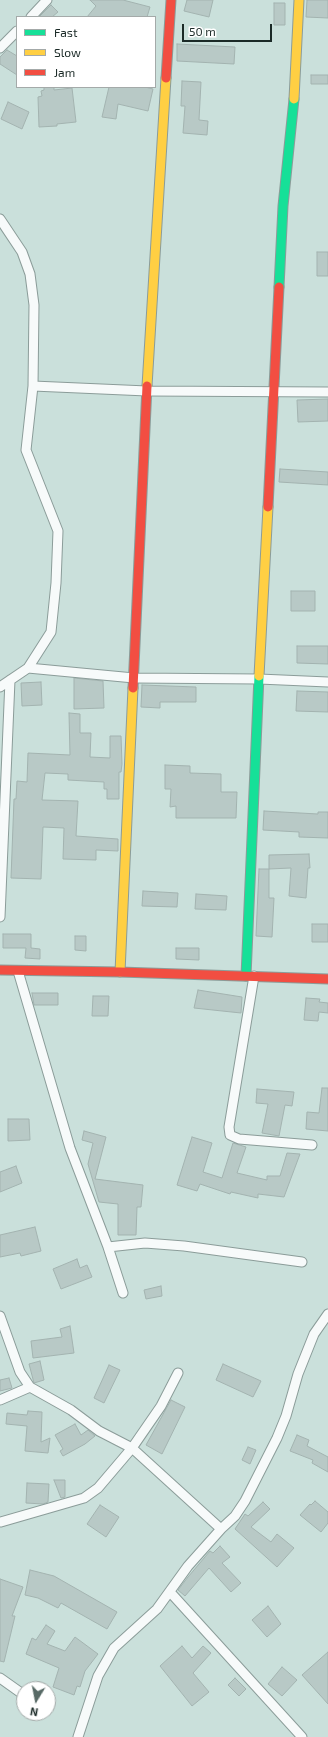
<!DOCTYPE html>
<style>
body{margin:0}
#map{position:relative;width:328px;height:1737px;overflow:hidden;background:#cae0db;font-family:"Exo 2",sans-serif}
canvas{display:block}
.legend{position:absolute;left:16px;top:16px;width:140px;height:72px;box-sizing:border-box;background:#fff;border:1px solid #a4aaa9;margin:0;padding:5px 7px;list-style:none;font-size:12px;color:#1b2a27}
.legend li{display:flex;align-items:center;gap:8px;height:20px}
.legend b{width:20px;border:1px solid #a4aaa9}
.north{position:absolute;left:16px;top:1681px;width:40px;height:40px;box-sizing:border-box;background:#fff;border:1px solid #a4aaa9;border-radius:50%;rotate:190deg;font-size:11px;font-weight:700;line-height:16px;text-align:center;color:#1b2a27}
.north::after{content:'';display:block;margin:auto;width:14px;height:18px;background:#586a66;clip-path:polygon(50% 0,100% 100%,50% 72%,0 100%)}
.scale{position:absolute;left:182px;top:24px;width:90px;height:18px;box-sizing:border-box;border:2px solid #1b2a27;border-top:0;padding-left:5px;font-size:12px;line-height:14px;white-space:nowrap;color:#1b2a27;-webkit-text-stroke:3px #fff;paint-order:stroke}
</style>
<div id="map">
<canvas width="328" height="1737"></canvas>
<ul class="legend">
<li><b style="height:5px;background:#16e098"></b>Fast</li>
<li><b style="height:5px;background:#ffcf43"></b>Slow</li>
<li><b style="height:5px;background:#f24e42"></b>Jam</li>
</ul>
<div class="north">N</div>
<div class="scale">50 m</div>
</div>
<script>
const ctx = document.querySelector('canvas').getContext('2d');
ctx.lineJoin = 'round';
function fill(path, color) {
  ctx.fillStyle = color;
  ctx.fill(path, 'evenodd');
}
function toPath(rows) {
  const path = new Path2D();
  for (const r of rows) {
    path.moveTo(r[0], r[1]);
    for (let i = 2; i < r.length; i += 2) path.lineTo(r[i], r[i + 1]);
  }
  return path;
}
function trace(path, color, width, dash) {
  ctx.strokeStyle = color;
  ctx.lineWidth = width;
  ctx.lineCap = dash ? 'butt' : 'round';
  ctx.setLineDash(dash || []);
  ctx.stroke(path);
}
const building = toPath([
 [90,0,123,0,150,7,147,17,87,17,96,6,90,0],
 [187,0,213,0,209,17,184,11,187,0],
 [307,0,328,0,328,18,306,17,307,0],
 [274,3,285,3,285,25,274,25,274,3],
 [51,5,58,12,52,17,39,17,51,5],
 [177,44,235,47,234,64,177,61,177,44],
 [7,50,17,56,17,75,0,64,0,57,7,50],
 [311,75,328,75,328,84,311,84,311,75],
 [182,81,201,82,199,120,208,121,207,135,183,133,185,106,181,106,182,81],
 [44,87,54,87,54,90,72,88,76,122,57,124,57,126,39,127,38,97,42,96,41,91,44,90,44,87],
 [109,87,145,87,153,89,148,111,118,104,116,119,102,117,109,87],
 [8,102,29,112,22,129,1,119,8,102],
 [317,252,328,252,328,276,317,276,317,252],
 [328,399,328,421,298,422,297,400,328,399],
 [280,469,328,472,328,485,279,482,280,469],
 [291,591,315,591,315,611,291,611,291,591],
 [297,646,328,646,328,664,297,663,297,646],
 [74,678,103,681,104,708,74,709,74,678],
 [41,682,42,705,22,706,21,683,41,682],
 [142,685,196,687,196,702,160,702,160,708,141,707,142,685],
 [297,691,328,692,328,712,296,711,297,691],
 [69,713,80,714,80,733,91,733,90,757,110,758,110,736,121,736,122,764,121,772,119,772,119,799,107,799,107,789,104,789,104,782,68,780,68,774,45,773,42,800,78,801,76,836,118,839,118,851,96,850,96,860,63,859,64,828,43,827,41,879,11,878,14,799,16,799,17,781,27,782,28,753,70,755,69,713],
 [165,765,190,766,190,773,221,774,221,792,237,792,236,818,176,818,176,806,170,807,171,789,165,789,165,765],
 [264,811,318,814,318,812,328,812,328,838,299,837,299,832,263,830,264,811],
 [309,854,310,868,308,868,306,898,289,896,291,868,269,869,269,855,309,854],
 [259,869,269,869,269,898,274,898,272,937,256,936,259,869],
 [143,891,178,893,177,907,142,906,143,891],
 [196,894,227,896,226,910,195,909,196,894],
 [312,924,328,924,328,942,312,942,312,924],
 [3,934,31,934,31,948,40,949,40,959,25,958,26,948,3,948,3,934],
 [75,936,86,936,86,951,75,950,75,936],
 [176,948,199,948,199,960,176,959,176,948],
 [198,990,242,997,241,1013,194,1008,198,990],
 [32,993,58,993,58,1005,34,1005,32,993],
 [93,996,109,996,108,1016,92,1016,93,996],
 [306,998,320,999,319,1002,328,1003,328,1013,319,1012,318,1021,304,1020,306,998],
 [322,1088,328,1088,328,1131,306,1129,307,1112,319,1113,322,1088],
 [257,1089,294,1092,292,1106,285,1105,279,1136,262,1133,268,1104,256,1103,257,1089],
 [8,1119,29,1119,30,1140,8,1141,8,1119],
 [84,1131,106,1137,95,1179,143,1185,141,1207,137,1207,136,1235,118,1235,118,1204,99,1202,88,1164,93,1143,82,1140,84,1131],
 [192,1137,212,1143,203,1172,222,1178,233,1143,246,1147,237,1173,267,1180,267,1176,280,1176,287,1153,300,1154,284,1197,258,1194,258,1198,231,1192,230,1194,200,1184,197,1191,177,1185,192,1137],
 [16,1166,22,1183,0,1192,0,1172,16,1166],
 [35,1227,41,1251,21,1256,20,1253,0,1257,0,1235,35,1227],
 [77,1259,80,1268,87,1265,92,1277,61,1289,53,1269,77,1259],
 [161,1286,162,1296,146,1299,144,1290,161,1286],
 [70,1326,74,1353,33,1358,31,1341,62,1337,60,1329,70,1326],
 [40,1361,44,1380,34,1383,29,1364,40,1361],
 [223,1364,261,1381,253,1397,216,1380,223,1364],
 [109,1365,120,1370,104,1403,94,1398,109,1365],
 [9,1378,12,1388,0,1391,0,1380,9,1378],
 [171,1400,185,1407,162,1454,146,1445,171,1400],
 [28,1411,42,1412,41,1442,50,1438,48,1453,25,1451,27,1426,6,1424,7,1413,27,1415,28,1411],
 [75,1424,81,1435,88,1430,95,1436,85,1444,63,1456,60,1451,63,1449,55,1435,75,1424],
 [297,1435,309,1440,307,1446,328,1457,328,1472,312,1463,313,1460,290,1451,297,1435],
 [248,1447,256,1450,250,1464,242,1460,248,1447],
 [54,1480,65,1480,65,1497,61,1498,54,1480],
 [27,1483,49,1484,48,1502,43,1504,26,1503,27,1483],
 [315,1501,328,1512,328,1523,321,1532,300,1515,310,1504,311,1505,315,1501],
 [263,1502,270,1509,251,1527,271,1542,277,1534,294,1548,277,1567,235,1529,245,1514,248,1516,263,1502],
 [100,1505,119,1517,106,1537,87,1524,100,1505],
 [220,1546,230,1557,222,1563,241,1583,231,1592,209,1568,185,1596,178,1590,188,1577,210,1551,213,1553,220,1546],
 [30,1570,54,1576,117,1612,107,1629,61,1603,58,1608,38,1598,25,1595,30,1570],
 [0,1579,23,1587,12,1616,15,1616,4,1662,0,1661,0,1579],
 [268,1606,281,1624,267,1637,252,1620,268,1606],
 [46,1625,55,1631,47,1644,65,1651,75,1637,98,1654,85,1671,80,1687,77,1686,74,1695,53,1687,59,1668,26,1654,32,1638,36,1640,46,1625],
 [182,1646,192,1658,203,1646,211,1653,193,1673,209,1692,192,1706,160,1666,182,1646],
 [328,1652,328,1704,302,1675,328,1652],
 [282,1667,297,1680,282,1696,268,1684,282,1667],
 [235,1678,246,1689,239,1696,228,1685,235,1678]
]);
const street = toPath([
 [31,17,47,0],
 [0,48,17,31],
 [0,219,22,252,30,274,34,305,33,386,26,450,58,531,56,583,51,632,28,668,0,687],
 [33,386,147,391,328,392],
 [28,668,134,678,259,679,328,682],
 [0,917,10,680],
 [18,971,70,1148,108,1247,123,1293],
 [254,976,229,1127,230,1135,239,1139,312,1145],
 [108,1247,145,1243,184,1246,302,1262],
 [0,1316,20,1372,30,1387,71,1410,99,1431,132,1448,221,1529],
 [0,1400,30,1387],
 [1,1522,84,1498,98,1488,132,1448,161,1406,178,1373],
 [170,1592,302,1737],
 [0,1678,24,1695],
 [78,1737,98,1676,114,1648,157,1609,188,1566,221,1529,235,1516,245,1501,277,1438,286,1416,298,1374,314,1334,328,1314]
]);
const fast = toPath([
 [279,287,283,206,294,99],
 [246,976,259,676]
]);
const slow = toPath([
 [294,99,299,0],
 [147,386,166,78],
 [259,676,268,507],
 [120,972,133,688]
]);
const jam = toPath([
 [166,78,171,0],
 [268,507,279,287],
 [133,688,147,386],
 [0,970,120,972,328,979]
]);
fill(building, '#b8c9c6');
trace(building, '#a3b3b0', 1);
trace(street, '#8b9c99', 11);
trace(fast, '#8b9c99', 11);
trace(slow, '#8b9c99', 11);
trace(jam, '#8b9c99', 11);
trace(street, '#f7fafa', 9);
trace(fast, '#16e098', 9);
trace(slow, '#ffcf43', 9);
trace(jam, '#f24e42', 9);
</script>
